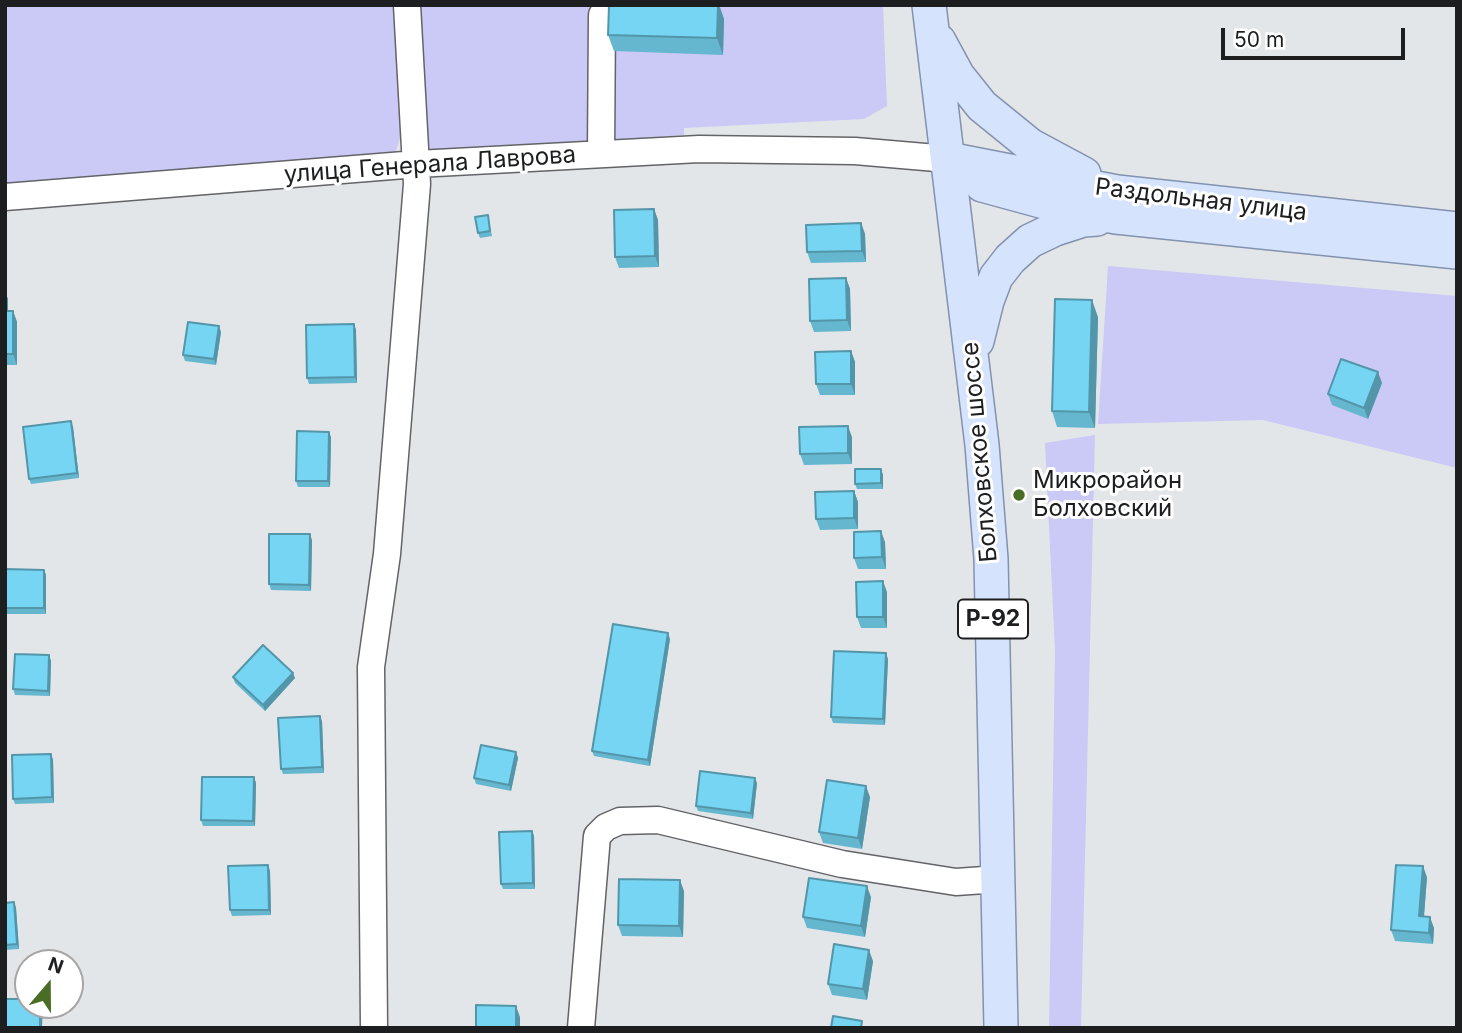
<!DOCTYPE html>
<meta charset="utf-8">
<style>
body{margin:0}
#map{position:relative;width:1462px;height:1033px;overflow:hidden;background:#e3e6e9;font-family:Inter,sans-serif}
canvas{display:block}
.frame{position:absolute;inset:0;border:7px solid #1d1e1f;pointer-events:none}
.north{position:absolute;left:14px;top:949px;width:70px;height:70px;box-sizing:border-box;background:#fff;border:2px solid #a5a5a5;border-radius:50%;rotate:20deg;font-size:19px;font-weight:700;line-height:28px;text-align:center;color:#1d1e1f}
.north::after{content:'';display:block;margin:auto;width:24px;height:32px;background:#4a6d25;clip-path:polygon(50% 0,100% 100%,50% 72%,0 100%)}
.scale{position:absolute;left:1221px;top:28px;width:184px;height:32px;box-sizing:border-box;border:4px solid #1d1e1f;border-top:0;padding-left:9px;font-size:21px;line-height:24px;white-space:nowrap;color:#1d1e1f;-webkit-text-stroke:5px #fff;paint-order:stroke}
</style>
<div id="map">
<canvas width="1462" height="1033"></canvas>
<div class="frame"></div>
<div class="north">N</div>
<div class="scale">50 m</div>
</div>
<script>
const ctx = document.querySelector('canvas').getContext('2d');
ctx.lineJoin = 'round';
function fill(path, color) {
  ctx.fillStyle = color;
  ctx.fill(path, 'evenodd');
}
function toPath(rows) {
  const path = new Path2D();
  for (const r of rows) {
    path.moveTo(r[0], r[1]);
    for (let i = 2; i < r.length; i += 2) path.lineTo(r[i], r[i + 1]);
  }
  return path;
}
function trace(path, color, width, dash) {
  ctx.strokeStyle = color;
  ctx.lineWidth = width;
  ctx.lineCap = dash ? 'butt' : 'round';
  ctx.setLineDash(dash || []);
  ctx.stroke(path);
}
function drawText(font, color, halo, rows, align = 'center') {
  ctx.font = font + ' Inter,sans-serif';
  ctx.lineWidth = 6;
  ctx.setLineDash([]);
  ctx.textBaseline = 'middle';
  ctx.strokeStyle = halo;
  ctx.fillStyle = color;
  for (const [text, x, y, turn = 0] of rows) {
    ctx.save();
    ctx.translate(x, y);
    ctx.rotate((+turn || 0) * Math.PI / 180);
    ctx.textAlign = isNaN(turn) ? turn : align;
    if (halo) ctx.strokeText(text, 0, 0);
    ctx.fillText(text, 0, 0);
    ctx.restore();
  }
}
const green = toPath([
 [5,5,395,5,401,136,394,156,5,183],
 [418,5,883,5,887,106,864,119,684,128,684,135,434,154,423,136],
 [1108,266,1457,296,1457,468,1263,420,1098,424],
 [1095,435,1081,1028,1049,1028,1055,651,1045,443]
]);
const minor = toPath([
 [601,154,602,15],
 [5,197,417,164,699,149,855,151,948,159],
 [374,1028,371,667,387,554,417,184,407,5],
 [581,1028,597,836,606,827,620,821,658,820,842,864,956,882,999,879]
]);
const major = toPath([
 [929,5,982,445,991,559,1001,1028],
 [939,41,958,76,982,106,1030,145,1084,174],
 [948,159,1117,192,1457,229],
 [982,185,1059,206,1116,217,1457,252],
 [977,341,987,301,996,277,1010,259,1030,241,1055,229,1083,220,1097,219]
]);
const wall = toPath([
 [609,5,719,5,724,19,723,55,614,51,608,35],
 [654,209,658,220,659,267,619,268,615,257],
 [488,215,492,236,480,238,478,233],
 [861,223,865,234,866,262,811,263,807,252],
 [846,278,850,289,851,331,814,332,810,321],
 [5,292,8,299,8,311,13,311,17,322,17,365,5,365],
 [1098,317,1095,428,1057,427,1052,411],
 [354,324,356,330,357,383,309,384,307,378],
 [221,332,216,365,185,361,183,355],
 [851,351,855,362,855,395,820,395,816,384],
 [1382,383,1368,419,1332,405,1328,394],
 [73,427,79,478,31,484,29,479],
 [331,437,330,487,298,487,296,481],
 [852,437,852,464,804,465,800,454],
 [881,469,883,475,883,489,857,489,855,484],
 [854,491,858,502,858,529,820,530,816,519],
 [312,540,311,591,271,590,269,584],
 [885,542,886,569,858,569,854,558],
 [5,569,44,570,46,575,46,614,7,614,5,609],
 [887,592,887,628,861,628,857,617],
 [670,639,650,766,594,756,592,751],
 [49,655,51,661,50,696,15,695,13,689],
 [888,659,885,725,833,723,831,717],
 [233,677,295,678,265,711,235,683],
 [322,721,324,773,283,774,281,769],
 [516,752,518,758,511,791,476,784,474,778],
 [51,754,53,760,54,803,15,804,13,799],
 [254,777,256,783,255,826,203,826,201,820],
 [757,783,753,819,698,811,696,806],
 [870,797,862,849,823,843,819,832],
 [532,831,534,836,535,889,503,889,501,884],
 [268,865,270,871,271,915,232,916,230,910],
 [1427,877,1424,917,1434,928,1433,944,1395,941,1391,930],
 [684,891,683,937,622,936,618,925],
 [871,897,865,937,807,928,803,917],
 [14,902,16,908,19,949,5,950,5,903],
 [873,961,867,1000,832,995,828,984]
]);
const shadedWall = toPath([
 [718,5,719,5,724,19,723,55,717,38],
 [654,209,658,220,659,267,655,256],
 [861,223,865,234,866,262,862,251],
 [846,278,850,289,851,331,847,320],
 [5,292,8,299,8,322,5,315],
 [1092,300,1098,317,1095,428,1089,412],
 [13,311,17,322,17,365,13,354],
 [354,324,356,330,357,383,355,377],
 [219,326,221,332,216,365,214,359],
 [851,351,855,362,855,395,851,384],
 [1378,372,1382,383,1368,419,1364,408],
 [71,421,73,427,79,478,77,473],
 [848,426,852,437,852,464,848,453],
 [329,432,331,437,330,487,328,481],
 [881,469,883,475,883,489,881,483],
 [854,491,858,502,858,529,854,518],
 [881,531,885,542,886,569,882,557],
 [310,534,312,540,311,591,309,585],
 [44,570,46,575,46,614,44,608],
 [883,581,887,592,887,628,883,617],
 [668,633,670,639,650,766,648,760],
 [886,653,888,659,885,725,883,719],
 [49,655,51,661,50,696,48,691],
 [293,673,295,678,265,711,263,705],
 [320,716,322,721,324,773,322,767],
 [516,752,518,758,511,791,509,785],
 [51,754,53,760,54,803,52,797],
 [254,777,256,783,255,826,253,821],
 [755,778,757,783,753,819,751,813],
 [866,786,870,797,862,849,858,838],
 [532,831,534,836,535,889,533,883],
 [268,865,270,871,271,915,269,910],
 [1423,866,1427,877,1423,927,1419,916],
 [680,880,684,891,683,937,679,926],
 [867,886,871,897,865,937,861,926],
 [14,902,16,908,19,949,17,944],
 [1430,917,1434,928,1433,944,1429,933],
 [869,950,873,961,867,1000,863,989],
 [40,1005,43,1005,42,1028,40,1028],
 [516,1006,520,1017,520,1028,516,1028]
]);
const building = toPath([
 [609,5,718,5,717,38,608,35,609,5],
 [654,209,655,256,615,257,614,210,654,209],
 [488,215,490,231,478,233,475,217,488,215],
 [861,223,862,251,807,252,806,225,861,223],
 [846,278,847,320,810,321,809,279,846,278],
 [1055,299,1092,300,1089,412,1052,411,1055,299],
 [5,311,13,311,13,354,5,354,5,311],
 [188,322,219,326,214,359,183,355,188,322],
 [354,324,355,377,307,378,306,325,354,324],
 [851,351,851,384,816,384,815,352,851,351],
 [1341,359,1378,372,1364,408,1328,394,1341,359],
 [71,421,77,473,29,479,23,427,71,421],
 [848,426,848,453,800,454,799,427,848,426],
 [297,431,329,432,328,481,296,481,297,431],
 [855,469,881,469,881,483,855,484,855,469],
 [854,491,854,518,816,519,815,492,854,491],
 [881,531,882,557,854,558,854,532,881,531],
 [269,534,310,534,309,585,269,584,269,534],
 [5,569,44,570,44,608,5,608,5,569],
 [883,581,883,617,857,617,856,582,883,581],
 [613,624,668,633,648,760,592,751,613,624],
 [263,645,293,673,263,705,233,677,263,645],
 [834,651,886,653,883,719,831,717,834,651],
 [15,654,49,655,48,691,13,689,15,654],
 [320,716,322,767,281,769,278,718,320,716],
 [481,745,516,752,509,785,474,778,481,745],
 [51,754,52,797,13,799,12,755,51,754],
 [700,771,755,778,751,813,696,806,700,771],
 [202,777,254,777,253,821,201,820,202,777],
 [827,780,866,786,858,838,819,832,827,780],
 [532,831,533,883,501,884,499,832,532,831],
 [268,865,269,910,230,910,228,866,268,865],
 [1396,865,1423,866,1419,916,1430,917,1429,933,1391,930,1396,865],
 [809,878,867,886,861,926,803,917,809,878],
 [619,879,680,880,679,926,618,925,619,879],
 [14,902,17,944,5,945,5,903,14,902],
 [834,944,869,950,863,989,828,984,834,944],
 [5,999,28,999,28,1005,40,1005,40,1028,5,1028,5,999],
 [476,1005,516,1006,516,1028,476,1028,476,1005],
 [833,1016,862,1021,861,1028,831,1028,833,1016]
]);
const markers = [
 [1019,495,7,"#4a6d25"]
];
const shields = [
 [993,619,70]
];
const shieldNames = [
 ["Р-92",993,619]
];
const streetNames = [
 ["улица Генерала Лаврова",430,165,-4],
 ["Раздольная улица",1201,200,7],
 ["Болховское шоссе",980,452,-95]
];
const poiNames = [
 ["Микрорайон",1033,481],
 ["Болховский",1033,509]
];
fill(green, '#cbc9f5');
trace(minor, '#626467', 29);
trace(major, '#8392af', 36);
trace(minor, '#fff', 26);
trace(major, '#d6e3fd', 33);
fill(wall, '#65b7d0');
fill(shadedWall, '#5395a9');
fill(building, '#76d5f2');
trace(building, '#5395a9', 2);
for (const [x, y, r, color] of markers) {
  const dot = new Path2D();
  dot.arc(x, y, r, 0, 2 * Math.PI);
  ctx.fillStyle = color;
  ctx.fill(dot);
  trace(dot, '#fff', 2.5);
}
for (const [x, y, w] of shields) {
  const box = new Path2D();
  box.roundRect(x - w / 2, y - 19.5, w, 39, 5);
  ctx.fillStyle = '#fff';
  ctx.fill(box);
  trace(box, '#1d1e1f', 2);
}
drawText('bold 23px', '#1d1e1f', null, shieldNames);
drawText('24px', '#1d1e1f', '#fff', streetNames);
drawText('24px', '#1d1e1f', '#fff', poiNames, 'left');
</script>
